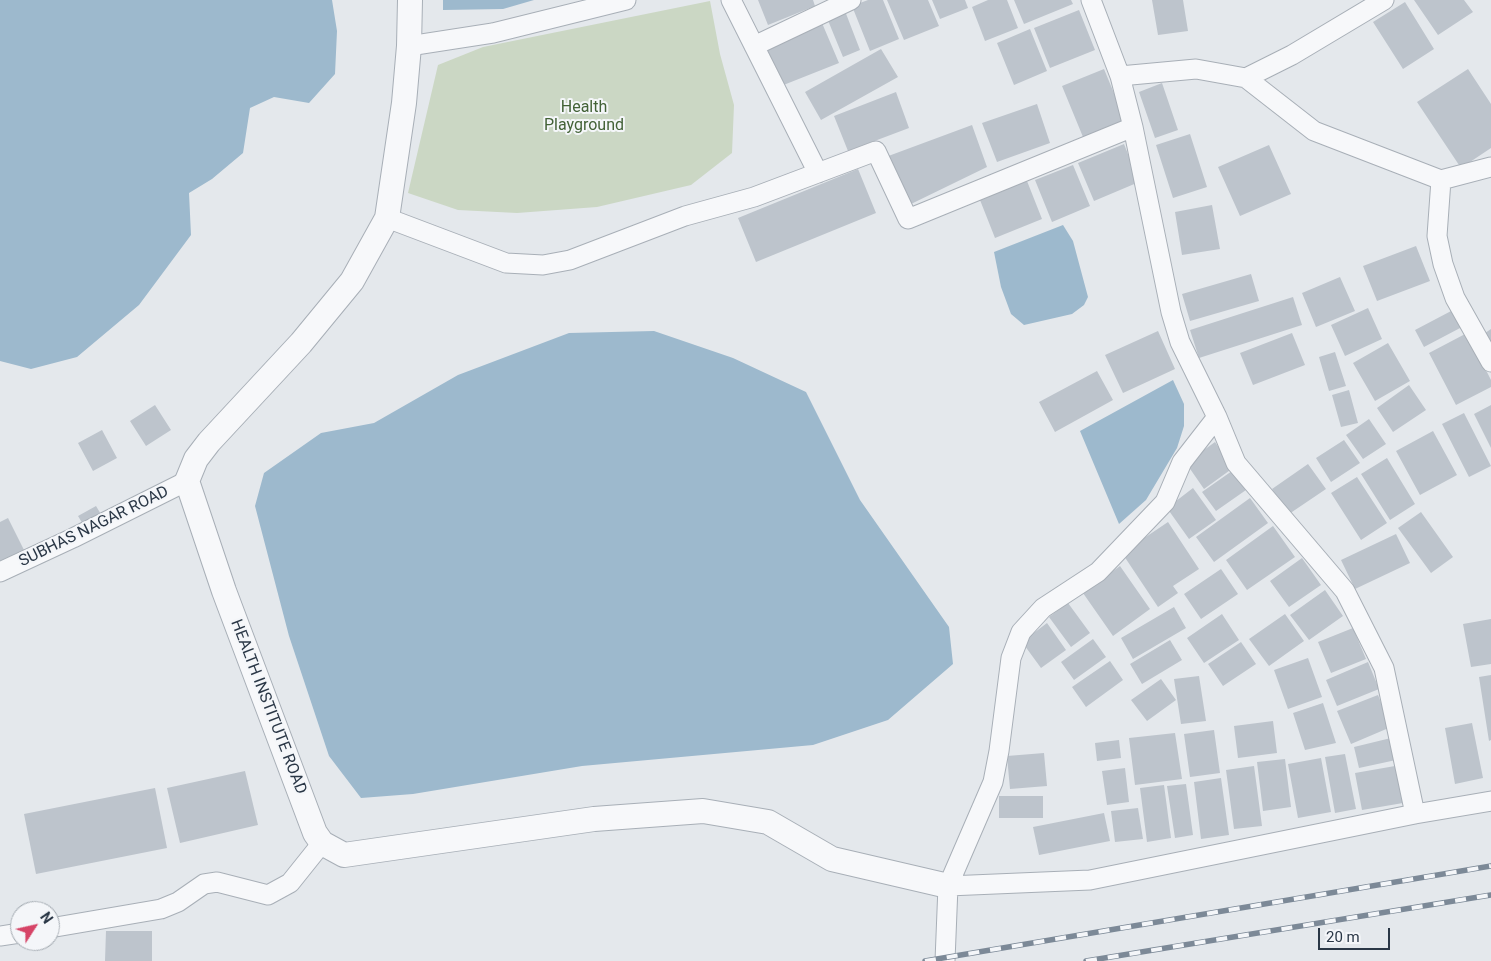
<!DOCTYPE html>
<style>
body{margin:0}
#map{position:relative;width:1491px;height:961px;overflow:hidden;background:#e4e8ec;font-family:Roboto,sans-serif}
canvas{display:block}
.north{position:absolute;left:10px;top:901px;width:50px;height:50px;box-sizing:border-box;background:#f4f6f9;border:1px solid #a3aab1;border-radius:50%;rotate:55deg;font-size:14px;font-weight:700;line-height:20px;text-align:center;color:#2a3746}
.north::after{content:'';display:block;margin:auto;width:18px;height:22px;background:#d64467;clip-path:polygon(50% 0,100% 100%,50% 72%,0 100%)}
.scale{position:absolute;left:1318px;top:928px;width:72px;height:22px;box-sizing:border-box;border:2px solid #2a3746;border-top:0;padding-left:6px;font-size:15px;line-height:18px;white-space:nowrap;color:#2a3746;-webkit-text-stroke:4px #f4f6f9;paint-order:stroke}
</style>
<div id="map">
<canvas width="1491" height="961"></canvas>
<div class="north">N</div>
<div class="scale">20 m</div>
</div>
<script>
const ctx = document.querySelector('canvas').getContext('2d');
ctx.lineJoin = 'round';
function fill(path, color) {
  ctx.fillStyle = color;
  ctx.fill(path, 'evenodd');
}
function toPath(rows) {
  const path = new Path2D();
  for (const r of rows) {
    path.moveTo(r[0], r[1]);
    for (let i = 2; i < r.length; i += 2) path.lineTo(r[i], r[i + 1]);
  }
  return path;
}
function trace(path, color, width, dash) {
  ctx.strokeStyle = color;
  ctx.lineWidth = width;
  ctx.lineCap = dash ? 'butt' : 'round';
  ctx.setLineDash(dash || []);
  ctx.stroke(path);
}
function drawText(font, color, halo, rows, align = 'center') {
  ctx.font = font + ' Roboto,sans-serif';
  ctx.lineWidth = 4;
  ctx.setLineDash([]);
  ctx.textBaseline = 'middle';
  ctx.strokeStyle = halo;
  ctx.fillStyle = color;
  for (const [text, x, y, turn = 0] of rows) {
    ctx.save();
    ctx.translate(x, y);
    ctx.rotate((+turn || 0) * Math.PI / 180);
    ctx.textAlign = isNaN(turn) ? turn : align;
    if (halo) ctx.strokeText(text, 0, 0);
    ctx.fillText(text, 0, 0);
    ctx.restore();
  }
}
const green = toPath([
 [710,1,720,54,734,105,732,153,691,185,597,207,517,213,458,210,408,193,438,65,483,47]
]);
const water = toPath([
 [0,0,332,0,337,31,335,74,309,103,274,97,250,108,243,153,212,179,189,193,191,235,139,305,77,357,31,369,0,361],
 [443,0,534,0,503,9,443,10],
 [1063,225,1073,241,1088,297,1084,305,1072,314,1024,325,1011,314,1001,287,994,252],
 [654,331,733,358,806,392,860,500,949,627,953,664,888,720,813,745,582,766,413,794,361,798,329,756,289,636,255,506,264,473,321,433,374,423,458,375,569,333],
 [1173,380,1184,404,1184,426,1177,448,1146,500,1119,524,1080,431]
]);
const building = toPath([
 [758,0,813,0,815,6,768,25],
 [868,0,883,0,899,39,870,51,852,6],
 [887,0,928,0,939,26,904,40],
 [932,0,965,0,968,8,940,19],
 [988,0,1007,0,1018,28,985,41,972,7],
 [1014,0,1071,0,1073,4,1024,24],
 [1152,0,1183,0,1188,31,1158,35],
 [1414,0,1464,0,1473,12,1438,35],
 [1405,2,1434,49,1403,69,1373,22],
 [1079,10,1095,50,1050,68,1034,28],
 [845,11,860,50,843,57,827,18],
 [822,23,839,63,781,86,765,46],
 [1030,29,1047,71,1014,85,997,43],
 [881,49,898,77,821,120,805,92],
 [1104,69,1125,120,1083,137,1062,86],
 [1468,69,1491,104,1491,148,1461,168,1417,102],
 [1162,83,1178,130,1155,138,1139,92],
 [896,92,909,128,848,151,834,116],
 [1037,104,1050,143,997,162,982,123],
 [972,125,987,167,911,204,883,158],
 [1190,134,1207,187,1173,198,1156,145],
 [1124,144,1139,182,1094,201,1078,163],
 [1269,145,1291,194,1240,216,1218,167],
 [1073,165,1090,206,1052,222,1035,180],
 [858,169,876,213,756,262,738,218],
 [1027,181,1042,219,995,238,980,200],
 [1212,205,1220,249,1182,255,1175,212],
 [1416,246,1430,281,1377,301,1363,266],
 [1251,274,1259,301,1190,321,1182,294],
 [1340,277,1355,311,1316,327,1302,293],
 [1293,297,1302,325,1199,358,1190,330],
 [1368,308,1382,339,1345,356,1331,325],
 [1453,310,1462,327,1424,347,1415,330],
 [1491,329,1491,344,1485,333],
 [1158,331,1175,369,1123,393,1105,355],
 [1292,333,1305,365,1253,385,1240,353],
 [1467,333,1491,380,1491,387,1456,405,1429,353],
 [1388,343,1410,381,1375,401,1353,363],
 [1335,352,1346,386,1329,391,1319,357],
 [1097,371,1113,400,1055,432,1039,402],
 [1409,385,1426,410,1393,432,1377,408],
 [1349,390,1358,423,1341,427,1332,395],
 [155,405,171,430,146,446,130,421],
 [1491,405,1491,448,1474,414],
 [1464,413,1491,466,1469,477,1442,424],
 [1369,419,1386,444,1363,459,1346,435],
 [102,430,117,458,93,471,78,443],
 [1433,431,1457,475,1420,495,1396,451],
 [1344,440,1360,463,1331,482,1316,458],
 [1215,442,1233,468,1204,489,1186,463],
 [1387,458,1415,504,1390,520,1361,474],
 [1308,464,1326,489,1289,514,1272,489],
 [1232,471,1246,490,1216,511,1202,492],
 [1357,477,1387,523,1361,540,1331,493],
 [1193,488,1216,520,1189,539,1167,508],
 [1250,498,1268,523,1214,562,1196,537],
 [96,506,105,521,87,531,78,516],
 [1421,512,1453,557,1431,573,1398,528],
 [8,518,27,556,0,570,0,522],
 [1168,522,1199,569,1173,586,1178,593,1158,607,1122,553],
 [1273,526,1295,557,1247,590,1226,560],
 [1396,534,1410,563,1355,589,1341,560],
 [1302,558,1321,585,1289,607,1270,581],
 [1120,566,1150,609,1113,636,1083,593],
 [1221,569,1238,594,1201,619,1184,594],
 [1325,590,1343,616,1309,640,1290,615],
 [1068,603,1090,633,1071,647,1049,617],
 [1174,607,1186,628,1133,659,1121,638],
 [1222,614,1239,640,1204,663,1187,638],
 [1285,614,1304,641,1269,666,1249,639],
 [1491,619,1491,664,1471,667,1463,624],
 [1047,623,1066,650,1041,668,1022,642],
 [1353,628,1366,659,1331,673,1318,642],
 [1093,639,1106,657,1074,680,1061,662],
 [1170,640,1182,660,1142,684,1130,664],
 [1241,642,1256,664,1223,686,1208,664],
 [1308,658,1322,697,1288,709,1274,670],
 [1110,661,1123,680,1086,707,1072,687],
 [1368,662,1379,689,1337,706,1326,680],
 [1491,675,1491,740,1489,741,1479,677],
 [1199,676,1206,721,1181,724,1174,679],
 [1161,679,1176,700,1147,721,1131,700],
 [1378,695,1391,727,1351,744,1337,711],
 [1323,703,1336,743,1305,750,1293,713],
 [1273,721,1277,753,1238,758,1234,726],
 [1472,723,1483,778,1455,784,1445,728],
 [1214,730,1220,773,1190,777,1184,734],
 [1175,733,1182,779,1135,785,1129,738],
 [1391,738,1396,760,1359,768,1354,747],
 [1119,740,1121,758,1097,761,1095,743],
 [1044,753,1047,786,1010,789,1007,756],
 [1345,754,1356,809,1335,813,1325,757],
 [1321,758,1331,812,1298,818,1288,764],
 [1285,759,1291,807,1263,811,1257,762],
 [1254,766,1262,826,1234,829,1226,770],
 [1395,766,1403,803,1362,810,1355,773],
 [1125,768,1129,802,1107,805,1102,771],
 [245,771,258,825,180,843,167,788],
 [1221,778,1229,835,1201,839,1194,782],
 [1186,784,1193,835,1175,838,1167,786],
 [1164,785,1171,838,1147,842,1140,788],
 [155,788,167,848,36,874,24,814],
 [999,796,1043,796,1043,818,999,818],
 [1138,808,1143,839,1115,842,1111,811],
 [1104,813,1110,841,1039,855,1033,827],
 [106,931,152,931,152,961,105,961]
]);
const minor = toPath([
 [731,0,818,173],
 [409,46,493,33,626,0],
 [754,46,851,0],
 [1120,76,1196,69,1246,78,1314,131,1441,180,1491,167],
 [1246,78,1292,55,1384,0],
 [1441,180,1437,236,1443,264,1455,298,1491,362],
 [387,218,506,263,543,265,570,260,685,216,754,197,876,151,908,219,1133,127],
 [1217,417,1236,463,1345,591,1384,668,1415,814],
 [0,572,73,538,187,481],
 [948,886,1090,880,1415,814,1491,801],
 [50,928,161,909,178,902,204,884,217,882,268,895,290,883,322,843],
 [0,936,20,933],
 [945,961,948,886,993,782,999,751,1011,658,1021,632,1043,608,1098,572,1165,502,1182,462,1217,417,1180,342,1171,312,1133,127,1120,76,1091,0]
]);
const tertiary = toPath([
 [410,0,409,46,404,103,387,218,352,281,301,343,209,442,196,459,187,481,224,591,315,833,322,843,344,855,594,819,703,811,768,822,832,859,948,886]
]);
const rail = toPath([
 [925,961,1491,866],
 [1086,961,1491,895]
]);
const parkNames = [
 ["Health",584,108],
 ["Playground",584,126]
];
const streetNames = [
 ["SUBHAS NAGAR ROAD",94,527,-26],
 ["HEALTH INSTITUTE ROAD",268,707,69]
];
fill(green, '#cbd7c4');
fill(water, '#9db9cd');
fill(building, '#bdc4cc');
trace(minor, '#a8afb7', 21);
trace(tertiary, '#a8afb7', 26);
trace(minor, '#f7f8fa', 19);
trace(tertiary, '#f7f8fa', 24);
trace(rail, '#7c8997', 5.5);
trace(rail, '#f4f6f9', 4, [11]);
drawText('16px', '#436237', '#f4f6f9', parkNames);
drawText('16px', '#2a3746', '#f4f6f9', streetNames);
</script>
